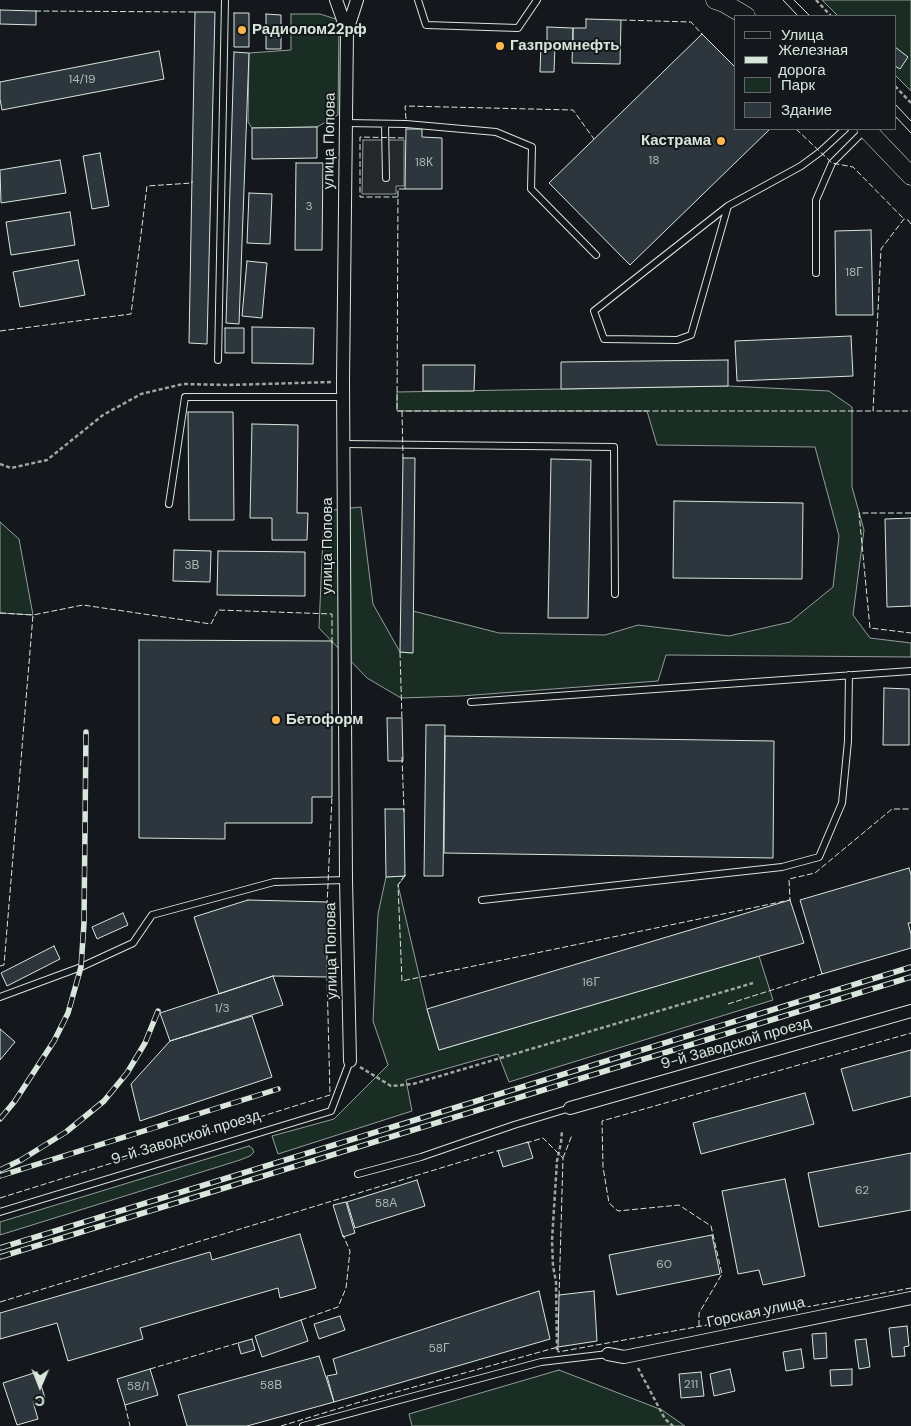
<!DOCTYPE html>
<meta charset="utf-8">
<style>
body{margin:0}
#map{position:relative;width:911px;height:1426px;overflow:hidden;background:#14181c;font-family:"DM Sans",sans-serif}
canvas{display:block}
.legend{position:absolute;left:734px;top:15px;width:162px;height:115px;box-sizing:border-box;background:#14181c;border:1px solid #626a69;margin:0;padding:6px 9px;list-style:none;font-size:15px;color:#d8e6dc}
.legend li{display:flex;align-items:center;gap:10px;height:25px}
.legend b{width:25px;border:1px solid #626a69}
.north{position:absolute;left:15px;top:1361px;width:50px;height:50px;-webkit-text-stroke:4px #14181c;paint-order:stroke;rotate:181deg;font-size:14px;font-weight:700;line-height:20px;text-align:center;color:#d8e6dc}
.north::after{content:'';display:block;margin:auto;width:18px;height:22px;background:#d8e6dc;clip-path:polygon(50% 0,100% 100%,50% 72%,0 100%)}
</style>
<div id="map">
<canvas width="911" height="1426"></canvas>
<ul class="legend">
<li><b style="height:6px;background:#14181c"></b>Улица</li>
<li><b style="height:6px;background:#d8e6dc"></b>Железная дорога</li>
<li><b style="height:14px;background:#1a2d24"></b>Парк</li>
<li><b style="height:14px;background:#2c363c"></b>Здание</li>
</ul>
<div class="north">С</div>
</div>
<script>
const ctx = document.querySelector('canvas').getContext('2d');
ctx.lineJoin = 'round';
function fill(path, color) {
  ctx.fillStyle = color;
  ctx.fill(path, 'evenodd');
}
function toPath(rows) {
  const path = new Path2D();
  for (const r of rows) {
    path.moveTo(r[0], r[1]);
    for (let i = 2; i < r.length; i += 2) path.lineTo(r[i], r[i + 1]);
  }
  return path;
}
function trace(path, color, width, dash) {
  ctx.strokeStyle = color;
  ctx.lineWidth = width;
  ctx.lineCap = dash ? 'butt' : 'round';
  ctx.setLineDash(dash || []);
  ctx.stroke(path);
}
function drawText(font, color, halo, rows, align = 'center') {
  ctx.font = font + ' "DM Sans",sans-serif';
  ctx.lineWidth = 4;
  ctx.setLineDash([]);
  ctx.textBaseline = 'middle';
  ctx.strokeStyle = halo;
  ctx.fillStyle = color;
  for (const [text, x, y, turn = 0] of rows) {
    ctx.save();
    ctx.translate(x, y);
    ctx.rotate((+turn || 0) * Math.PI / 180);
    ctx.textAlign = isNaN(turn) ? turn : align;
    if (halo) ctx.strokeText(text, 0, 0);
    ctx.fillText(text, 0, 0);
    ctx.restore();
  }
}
const green = toPath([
 [822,0,911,0,911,91,895,75,895,16,838,16,822,0],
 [291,14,320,14,339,20,338,115,317,127,252,128,248,122,249,53,291,50,291,14],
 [728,386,829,391,852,407,852,487,864,530,853,615,870,638,911,643,911,657,666,655,658,681,461,696,401,698,367,678,319,628,324,511,361,507,373,604,400,652,412,653,413,611,499,633,605,635,638,625,729,636,790,622,833,587,839,536,815,447,657,445,647,411,397,411,397,392,728,386],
 [0,522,19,539,33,615,0,613,0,522],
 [405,876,398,885,427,1009,439,1050,759,956,773,1000,509,1082,498,1054,406,1080,412,1111,278,1154,272,1136,334,1119,388,1065,373,1021,378,914,386,877,405,876],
 [249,1146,252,1148,254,1152,250,1156,240,1160,0,1235,0,1222,249,1146],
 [559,1370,662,1410,685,1426,412,1426,409,1414,559,1370]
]);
const parking = toPath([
 [363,140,404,140,404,186,396,186,396,194,362,194,363,140]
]);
const building = toPath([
 [0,10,36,11,36,25,0,24,0,10],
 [195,12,215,12,207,344,189,343,195,12],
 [234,13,249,13,249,47,234,47,234,13],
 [266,14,281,15,281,49,266,49,266,14],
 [586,19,621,20,620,64,572,63,573,28,586,28,586,19],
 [547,27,573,28,573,44,547,43,547,27],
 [702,34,735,67,735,129,770,129,630,265,549,183,702,34],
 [541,44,555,45,554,72,540,72,541,44],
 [895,47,908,57,900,69,895,66,895,47],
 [159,51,164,79,2,110,0,99,0,82,159,51],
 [234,52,249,53,239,324,226,323,234,52],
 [317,127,317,158,252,159,252,128,317,127],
 [406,129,422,129,422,137,442,138,442,189,405,189,406,129],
 [100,153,109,206,92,209,83,156,100,153],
 [60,160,66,193,1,203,0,170,60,160],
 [296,163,323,163,322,250,295,250,296,163],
 [249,193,272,194,270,244,247,243,249,193],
 [70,212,75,245,11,255,6,222,70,212],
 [871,230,873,315,836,315,835,231,871,230],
 [78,260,85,295,20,307,13,272,78,260],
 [247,261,267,263,262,318,242,316,247,261],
 [252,327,314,328,313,364,252,363,252,327],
 [225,328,244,328,244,353,225,353,225,328],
 [851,336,853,376,737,381,735,341,851,336],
 [728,360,728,386,561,389,561,362,728,360],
 [423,365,475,365,474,391,423,391,423,365],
 [188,412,233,412,234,520,189,520,188,412],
 [252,424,298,425,297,513,308,513,307,540,272,540,272,518,250,518,252,424],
 [403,458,415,458,413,653,400,652,403,458],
 [551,459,591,460,588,618,548,618,551,459],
 [674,501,803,503,802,579,673,578,674,501],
 [911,518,911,606,887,607,885,519,911,518],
 [174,550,211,551,210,582,173,581,174,550],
 [218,551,305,552,305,596,217,595,218,551],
 [139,640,332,641,332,797,312,797,312,823,225,823,225,839,139,838,139,640],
 [884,688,909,689,909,745,883,745,884,688],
 [387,718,402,718,403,761,388,761,387,718],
 [426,725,445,725,443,876,424,876,426,725],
 [445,736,774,741,773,858,444,853,445,736],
 [385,809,404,809,405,876,386,877,385,809],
 [909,868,911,875,911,923,908,923,911,934,911,948,822,974,800,900,909,868],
 [248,900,327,902,327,977,273,976,219,994,194,917,248,900],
 [790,900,804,943,439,1050,427,1009,790,900],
 [123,913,128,925,97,939,92,927,123,913],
 [54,946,60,959,7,986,1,973,54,946],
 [273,976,283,1005,170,1041,160,1013,273,976],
 [252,1016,272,1077,140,1121,131,1084,170,1041,252,1016],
 [0,1029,15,1042,0,1060,0,1029],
 [911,1050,911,1096,853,1111,841,1069,911,1050],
 [805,1093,814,1124,701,1154,693,1123,805,1093],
 [528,1142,533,1158,503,1167,498,1151,528,1142],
 [911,1153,911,1210,819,1227,808,1173,911,1153],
 [785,1179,805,1276,763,1285,759,1270,738,1274,722,1191,785,1179],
 [417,1180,425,1206,355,1228,347,1202,417,1180],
 [346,1202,355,1233,343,1237,333,1205,346,1202],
 [300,1234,316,1288,280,1298,278,1288,140,1328,143,1339,68,1361,57,1323,0,1339,0,1313,210,1252,212,1260,300,1234],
 [712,1235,720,1274,617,1295,609,1255,712,1235],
 [539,1291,550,1339,334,1402,327,1376,337,1374,333,1359,539,1291],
 [594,1291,597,1341,558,1347,559,1295,594,1291],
 [340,1316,345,1330,319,1339,314,1324,340,1316],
 [301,1320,308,1341,262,1357,255,1336,301,1320],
 [907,1326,909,1346,904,1347,905,1356,892,1357,889,1328,907,1326],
 [826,1333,827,1358,814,1359,812,1334,826,1333],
 [252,1339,255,1350,241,1354,238,1343,252,1339],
 [866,1339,870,1367,859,1369,855,1340,866,1339],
 [801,1349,804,1368,786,1371,783,1352,801,1349],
 [319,1356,334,1402,247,1426,187,1426,178,1395,319,1356],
 [150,1369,158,1395,125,1405,117,1379,150,1369],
 [730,1369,735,1391,714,1396,710,1374,730,1369],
 [852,1369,852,1385,831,1386,830,1370,852,1369],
 [37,1372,45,1398,33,1402,38,1419,17,1425,3,1383,37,1372],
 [701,1372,704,1396,681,1398,679,1374,701,1372]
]);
const path = toPath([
 [816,0,831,16],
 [895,86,911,103],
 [0,464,11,468,47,460,103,415,141,394,183,384,229,385,332,382],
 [360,1067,391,1086,413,1084,753,983],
 [557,1350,556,1282,553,1266,552,1240,557,1161,561,1143,562,1130],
 [638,1368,665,1419,673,1426]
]);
const service = toPath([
 [418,0,426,25,518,28,537,0],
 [346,123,406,124,496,132,532,147,531,189,596,255],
 [385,124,386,178],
 [728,206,691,335,677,340,604,339,594,311,728,206,801,166,820,152,845,129],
 [816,273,816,200,832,163,866,129],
 [218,360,225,0],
 [344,444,614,447,615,594],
 [169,504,185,397,343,397],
 [471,702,911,671],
 [482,900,782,867,819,857,842,803,848,741,849,675],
 [0,997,81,967,133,943,152,915,274,882,346,880],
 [358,1174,421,1157,514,1125,570,1108],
 [0,1212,331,1111,350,1061],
 [303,1426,541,1362,608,1354]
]);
const minor = toPath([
 [336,0,347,31],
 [350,1061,346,880,343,381,347,31,357,0],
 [570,1108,911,1011],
 [608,1354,624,1357,911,1298]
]);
const secondary = toPath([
 [715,0,724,3,746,16],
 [866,129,911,176]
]);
const tram = toPath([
 [783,0,798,16],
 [794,0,810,16],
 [895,104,911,121],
 [895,116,911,133]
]);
const rail = toPath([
 [0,1119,15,1101,54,1041,68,1013,81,967,84,923,86,732],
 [0,1170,21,1160,66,1132,104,1101,127,1073,145,1043,158,1011],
 [0,1176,278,1089],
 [0,1248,911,967],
 [0,1257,911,977]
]);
const fence = toPath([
 [35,11,195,12,195,14],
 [621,20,691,22,702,34],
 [406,119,405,106,573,110,594,139],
 [796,129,832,163,853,167,904,219],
 [405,189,398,189,397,411,873,411],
 [398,197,360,197,360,137,406,138],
 [911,224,908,220,904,219,881,249,873,411,911,411],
 [0,331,131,314,147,186,192,183,192,181],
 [402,411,403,458],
 [911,513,859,513,870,628,911,633],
 [0,613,33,615],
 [400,652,402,720],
 [402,757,404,812],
 [405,875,398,885,402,981,790,900,789,879,815,873,892,809,911,809],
 [327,906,332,796],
 [0,966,4,965,33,615,83,605,211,624,218,610,332,614,332,643],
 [728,1004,825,973],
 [526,1143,543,1138,563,1158,559,1297],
 [563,1158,572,1135],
 [0,1198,330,1095,327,976],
 [0,1302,500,1150],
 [301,1320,338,1307,346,1288,350,1251,343,1235],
 [699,1326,699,1313,722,1274,711,1226,679,1205,618,1211,609,1203,603,1167,602,1121,911,1033],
 [558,1348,558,1352,911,1288],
 [150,1369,238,1343],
 [125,1405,130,1426],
 [281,1426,360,1402,558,1347]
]);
const markers = [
 [242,30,5,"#ffb74d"],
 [500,46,5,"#ffb74d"],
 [721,141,5,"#ffb74d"],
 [276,720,5,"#ffb74d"]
];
const numberNames = [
 ["14/19",82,80],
 ["18",654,161],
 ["18К",424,163],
 ["3",309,207],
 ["18Г",854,273],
 ["3В",192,566],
 ["16Г",591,983],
 ["1/3",222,1009],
 ["62",862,1191],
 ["58А",386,1204],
 ["60",664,1265],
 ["58Г",439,1349],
 ["211",691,1385],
 ["58В",271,1386],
 ["58/1",138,1387]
];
const poiNames = [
 ["Радиолом22рф",252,30],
 ["Газпромнефть",510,46],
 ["Кастрама",711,141,"right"],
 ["Бетоформ",286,720]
];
const streetNames = [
 ["улица Попова",330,141,-89],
 ["улица Попова",328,546,-90],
 ["улица Попова",332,951,-91],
 ["9-й Заводской проезд",736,1044,-16],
 ["9-й Заводской проезд",186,1138,-17],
 ["Горская улица",756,1313,-12]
];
fill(green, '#1a2d24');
trace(green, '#939e99', 1);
fill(parking, '#24282b');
trace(parking, '#939e99', 1);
fill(building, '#2c363c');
trace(building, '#d8e6dc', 1);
trace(service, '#d8e6dc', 8);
trace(minor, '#d8e6dc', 14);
trace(secondary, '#d8e6dc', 19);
trace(path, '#9da8a2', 2.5, [4, 2.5]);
trace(service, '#14181c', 6);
trace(minor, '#14181c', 12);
trace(secondary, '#14181c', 18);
trace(tram, '#d8e6dc', 1);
trace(rail, '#d8e6dc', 5.5);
trace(rail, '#14181c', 4, [11]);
trace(fence, '#d8e6dc', 1, [6, 2.5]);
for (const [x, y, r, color] of markers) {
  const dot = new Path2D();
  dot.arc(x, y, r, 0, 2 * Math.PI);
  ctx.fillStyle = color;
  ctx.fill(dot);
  trace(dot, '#14181c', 2);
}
drawText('12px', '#adbab4', null, numberNames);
drawText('bold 15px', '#d8e6dc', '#14181c', poiNames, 'left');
drawText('15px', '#d8e6dc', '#14181c', streetNames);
</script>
